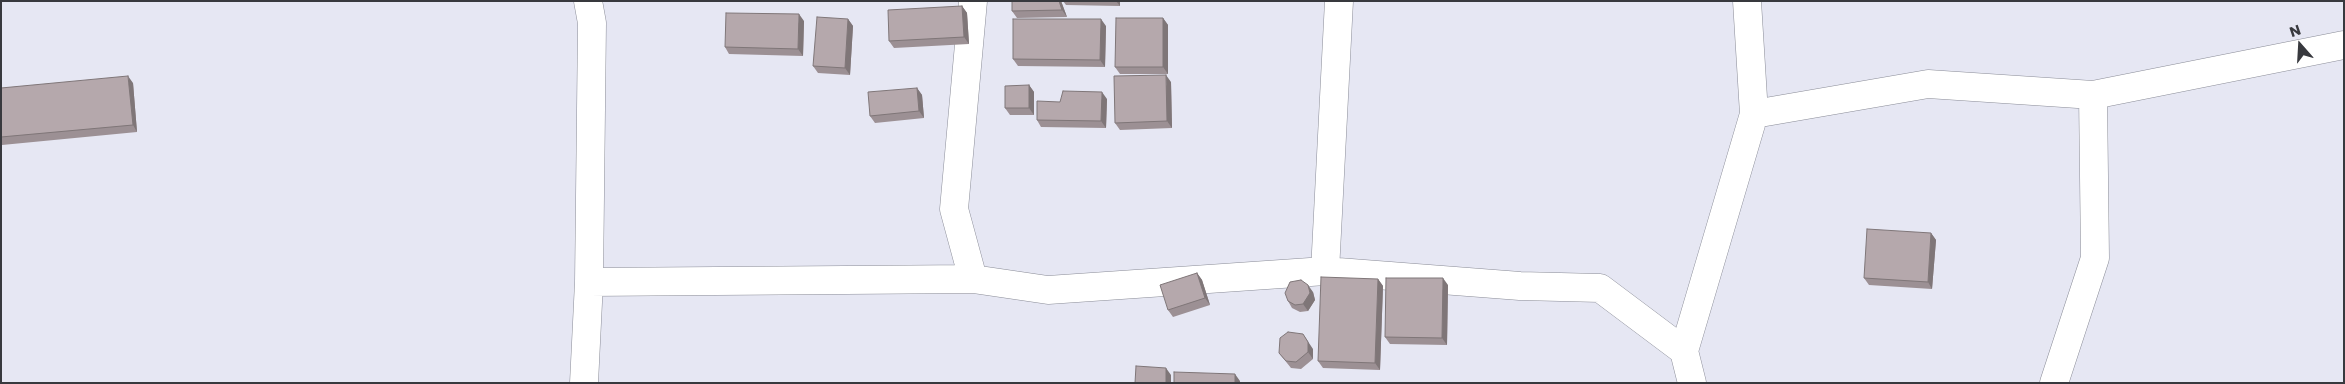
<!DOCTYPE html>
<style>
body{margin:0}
#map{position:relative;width:2345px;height:384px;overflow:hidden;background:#e6e7f3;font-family:Poppins,sans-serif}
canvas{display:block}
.frame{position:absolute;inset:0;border:2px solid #38393e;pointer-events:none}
.north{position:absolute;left:2275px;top:20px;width:50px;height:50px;-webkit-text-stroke:4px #e6e7f3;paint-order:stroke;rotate:341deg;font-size:14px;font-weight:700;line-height:20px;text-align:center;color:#38393e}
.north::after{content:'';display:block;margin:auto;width:18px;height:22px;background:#38393e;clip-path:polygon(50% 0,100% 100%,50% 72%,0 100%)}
</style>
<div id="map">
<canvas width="2345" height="384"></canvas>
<div class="frame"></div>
<div class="north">N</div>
</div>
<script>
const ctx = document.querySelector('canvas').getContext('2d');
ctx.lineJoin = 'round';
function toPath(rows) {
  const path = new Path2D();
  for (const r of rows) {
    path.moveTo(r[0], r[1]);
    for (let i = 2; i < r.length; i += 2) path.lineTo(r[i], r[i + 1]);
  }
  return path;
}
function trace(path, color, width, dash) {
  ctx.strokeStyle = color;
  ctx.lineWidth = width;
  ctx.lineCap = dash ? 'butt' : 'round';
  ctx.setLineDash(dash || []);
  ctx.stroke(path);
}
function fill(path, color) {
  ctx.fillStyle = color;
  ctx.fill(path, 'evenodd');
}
const minor = toPath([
 [973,1,954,209,973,279,1048,290,1325,271,1520,286,1600,288,1684,351,1692,383],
 [1754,114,1928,84,2093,95,2344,45],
 [1325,271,1339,1],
 [589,282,973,279],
 [1684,351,1754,114,1747,1],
 [584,383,589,282,592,23,588,1],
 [2054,383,2095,258,2093,95]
]);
const wall = toPath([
 [1012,1,1061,1,1067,17,1017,18,1012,11],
 [1063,1,1120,1,1120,6,1066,5],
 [962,6,967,13,969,44,894,48,889,41],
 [1163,18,1168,25,1168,74,1120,74,1115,67],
 [848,19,853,26,850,75,818,73,813,66],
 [804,21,803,56,729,54,725,47],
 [1106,26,1105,67,1018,66,1013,59],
 [1171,82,1172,128,1120,130,1115,123],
 [133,83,137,132,2,145,1,144,1,88],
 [1029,85,1034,92,1034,115,1010,115,1005,108],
 [917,88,922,95,924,118,875,123,870,116],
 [1107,99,1106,128,1041,127,1037,120,1060,102],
 [1931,233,1936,240,1932,289,1869,285,1864,278],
 [1197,273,1202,280,1210,305,1173,317,1168,310],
 [1378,279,1383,286,1380,370,1323,368,1318,361],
 [1448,285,1447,345,1390,344,1385,337],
 [1313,292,1315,300,1308,311,1300,312,1292,308,1288,301],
 [1313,349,1313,359,1301,369,1291,368,1279,353]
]);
const shadedWall = toPath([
 [1059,1,1061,1,1067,17,1062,10],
 [1116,1,1120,1,1120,6],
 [962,6,967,13,969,44,964,37],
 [799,14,804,21,803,56,798,49],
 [1163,18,1168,25,1168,74,1163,67],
 [848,19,853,26,850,75,845,68],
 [1101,19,1106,26,1105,67,1100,60],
 [1166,75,1171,82,1172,128,1167,121],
 [128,76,133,83,137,132,133,125],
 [1029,85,1034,92,1034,115,1029,108],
 [917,88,922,95,924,118,919,111],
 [1102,92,1107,99,1106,128,1101,121],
 [1931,233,1936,240,1932,289,1928,282],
 [1197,273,1202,280,1210,305,1205,298],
 [1443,278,1448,285,1447,345,1442,338],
 [1378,279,1383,286,1380,370,1375,363],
 [1308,285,1313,292,1315,300,1308,311,1303,304],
 [1303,334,1313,349,1313,359,1308,352],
 [1166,368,1171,375,1171,383,1166,383],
 [1235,374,1240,381,1240,383,1235,383]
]);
const building = toPath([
 [1012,1,1059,1,1062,10,1012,11,1012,1],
 [962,6,964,37,889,41,888,10,962,6],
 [726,13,799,14,798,49,725,47,726,13],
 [817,17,848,19,845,68,813,66,817,17],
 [1116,18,1163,18,1163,67,1115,67,1116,18],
 [1013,19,1101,19,1100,60,1013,59,1013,19],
 [1166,75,1167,121,1115,123,1114,76,1166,75],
 [128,76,133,125,1,137,1,88,128,76],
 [1029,85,1029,108,1005,108,1005,86,1029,85],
 [917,88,919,111,870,116,868,92,917,88],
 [1063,91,1102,92,1101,121,1037,120,1037,101,1060,102,1063,91],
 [1867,229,1931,233,1928,282,1864,278,1867,229],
 [1197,273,1205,298,1168,310,1160,285,1197,273],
 [1321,277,1378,279,1375,363,1318,361,1321,277],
 [1386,278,1443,278,1442,338,1385,337,1386,278],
 [1301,280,1308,285,1310,293,1303,304,1295,305,1288,301,1285,293,1290,282,1301,280],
 [1288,332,1303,334,1308,342,1308,352,1296,362,1286,361,1279,353,1280,338,1288,332],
 [1136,366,1166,368,1166,383,1135,383,1136,366],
 [1174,372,1235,374,1235,383,1174,383,1174,372]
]);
trace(minor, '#8a8c97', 29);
trace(minor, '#fff', 28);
fill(wall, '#9c9094');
fill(shadedWall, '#7f7678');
fill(building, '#b5a8ac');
trace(building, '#7f7678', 1);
</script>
